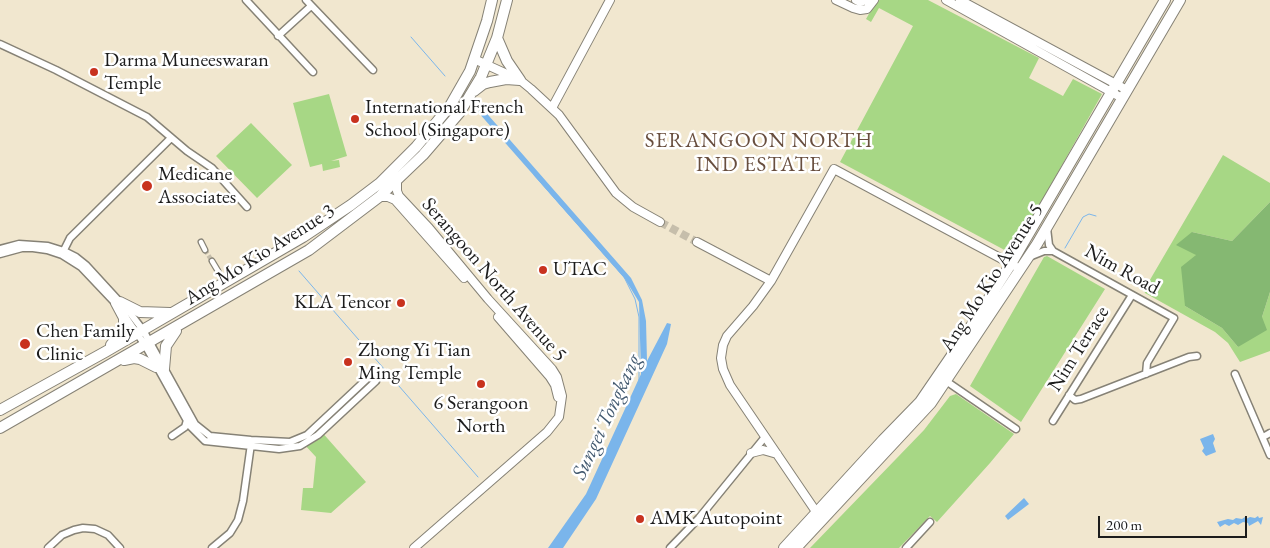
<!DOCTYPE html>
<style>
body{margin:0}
#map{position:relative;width:1270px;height:548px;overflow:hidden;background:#f1e7cf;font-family:"EB Garamond",serif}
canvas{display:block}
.scale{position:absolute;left:1098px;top:516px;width:149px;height:22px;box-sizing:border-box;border:2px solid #1c1c1c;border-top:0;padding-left:6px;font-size:15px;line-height:18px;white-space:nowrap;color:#1c1c1c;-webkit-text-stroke:4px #fff;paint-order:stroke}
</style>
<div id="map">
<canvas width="1270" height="548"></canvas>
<div class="scale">200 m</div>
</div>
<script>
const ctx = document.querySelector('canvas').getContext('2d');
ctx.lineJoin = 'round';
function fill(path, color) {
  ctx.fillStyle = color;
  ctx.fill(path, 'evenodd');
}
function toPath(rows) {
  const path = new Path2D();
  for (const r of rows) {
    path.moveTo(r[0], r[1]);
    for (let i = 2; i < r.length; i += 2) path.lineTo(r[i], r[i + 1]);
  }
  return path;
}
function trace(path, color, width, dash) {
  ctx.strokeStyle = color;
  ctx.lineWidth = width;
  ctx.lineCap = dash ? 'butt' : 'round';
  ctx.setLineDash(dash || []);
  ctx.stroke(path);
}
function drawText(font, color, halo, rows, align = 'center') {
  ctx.font = font + ' "EB Garamond",serif';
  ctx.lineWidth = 5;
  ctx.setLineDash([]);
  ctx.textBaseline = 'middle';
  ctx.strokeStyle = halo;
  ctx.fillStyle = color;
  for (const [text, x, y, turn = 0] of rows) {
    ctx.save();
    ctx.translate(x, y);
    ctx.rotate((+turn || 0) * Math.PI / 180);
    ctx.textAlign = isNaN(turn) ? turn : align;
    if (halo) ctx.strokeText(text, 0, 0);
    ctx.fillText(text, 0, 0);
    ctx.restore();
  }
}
const green = toPath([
 [877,0,928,0,1039,58,1029,78,1063,96,1073,79,1102,94,1012,254,840,162,913,26,879,8,871,22,866,19],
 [329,94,347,156,331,161,339,160,340,167,323,171,322,164,310,167,293,103],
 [251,123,292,165,257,198,216,156],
 [1223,155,1270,183,1270,202,1232,241,1192,232,1196,255,1185,306,1222,328,1238,347,1262,317,1270,292,1270,351,1240,362,1228,343,1215,332,1145,293,1144,290],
 [1047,256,1105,289,1021,422,970,386,1044,257],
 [956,394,1014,434,990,463,937,522,930,516,899,548,810,548,924,430,950,396],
 [320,430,366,482,331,513,301,510,303,488,313,488,316,457,303,443]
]);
const forest = toPath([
 [1270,202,1270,292,1262,317,1267,330,1238,347,1222,328,1185,306,1181,267,1196,255,1176,245,1192,232,1232,241]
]);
const water = toPath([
 [482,108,631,278,642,300,646,321,647,361,667,323,671,324,667,344,596,499,563,548,548,548,586,494,641,374,639,302,625,279,478,112],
 [1213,434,1215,439,1213,443,1216,452,1206,456,1202,451,1204,448,1200,439],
 [1024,498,1029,504,1008,520,1005,516],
 [1258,516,1259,518,1263,517,1261,525,1258,521,1249,526,1248,523,1243,522,1238,525,1234,523,1229,526,1225,524,1220,527,1217,522,1228,519,1233,520,1236,518,1242,519,1245,517,1246,519,1250,517,1255,518]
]);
const stream = toPath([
 [411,37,445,76],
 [474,107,478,112],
 [534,175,624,277,635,299,639,317,639,380],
 [1065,248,1083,217,1089,214,1096,216],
 [299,271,478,477]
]);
const pedestrianTunnel = toPath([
 [205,250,212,261]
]);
const tertiaryTunnel = toPath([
 [660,222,697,242]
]);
const pedestrian = toPath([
 [201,242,205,250],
 [212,261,218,271]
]);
const minor = toPath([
 [246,0,313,72],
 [306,0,373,70],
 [278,36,311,6],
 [0,44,56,70,147,117,187,151,212,168,247,207],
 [0,249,19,244,48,246,64,251,76,257,86,265,130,313,143,330,195,424,210,436,251,440,290,442,307,435,370,376,378,376,376,381,318,435,300,446,279,449,205,441,190,426,145,345,124,315],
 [1053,251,1174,318,1147,363,1146,374],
 [0,254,22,248,33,248,47,250,62,255,81,267,117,305],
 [62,254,70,238,171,138],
 [1029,257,1044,251,1053,251,1049,245,1047,228],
 [1235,374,1270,455],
 [946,381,1016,429],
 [1069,395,1075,400,1081,399,1189,357,1197,356],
 [1053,421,1132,295],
 [172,436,185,427,187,420],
 [1263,437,1270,433],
 [48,548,62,535,74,530,83,528,95,529,108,535,120,548],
 [212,548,230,533,238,520,243,501,251,444],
 [670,548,699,518,765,437],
 [906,548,930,522]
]);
const tertiary = toPath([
 [836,0,853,8,860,10,867,9,874,0],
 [856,0,860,2,867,0],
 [946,0,1122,98],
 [960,0,1127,90],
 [474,59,520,80,531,89,559,115,616,193,633,207,660,222],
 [552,108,610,0],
 [397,182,397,191,399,196,429,228,488,299,552,369,557,377,562,396,559,417,547,432,414,548],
 [379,197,388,197,395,200,464,278],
 [697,242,771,281],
 [498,317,550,377,555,385,558,397],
 [751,453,763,450,777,454],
 [819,516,730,385,723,369,721,358,723,345,727,336,753,306,771,281,834,169,1015,266]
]);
const primary = toPath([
 [784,548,883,440,920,402,959,345,1011,264,1165,0],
 [796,548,931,403,1037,244,1180,0]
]);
const trunk = toPath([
 [497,38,507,61,520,80],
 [474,91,483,84,490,82,506,79,520,80],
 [120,302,140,312,170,313],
 [111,345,120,334,124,325,124,318,116,303],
 [124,360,134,358,140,359,156,367],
 [164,369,166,346,176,331],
 [0,410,105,352,303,237,351,205,380,183,416,147,450,106,470,71,487,21,492,0],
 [0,428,309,250,379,197,423,155,460,112,481,77,497,38,507,0]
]);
const markers = [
 [94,72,5,"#c8321e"],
 [355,119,5,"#c8321e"],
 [147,186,6,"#c8321e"],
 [543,270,5,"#c8321e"],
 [401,303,5,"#c8321e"],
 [25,344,6,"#c8321e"],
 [348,362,5,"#c8321e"],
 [481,384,5,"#c8321e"],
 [640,519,5,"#c8321e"]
];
const poiNames = [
 ["Darma Muneeswaran",104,61],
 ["Temple",104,84],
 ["International French",365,108],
 ["School (Singapore)",365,131],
 ["Medicane",158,175],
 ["Associates",158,198],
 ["UTAC",553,270],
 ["KLA Tencor",391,303,"right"],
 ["Chen Family",36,332],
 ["Clinic",36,355],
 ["Zhong Yi Tian",358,351],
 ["Ming Temple",358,374],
 ["6 Serangoon",481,404,"center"],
 ["North",481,427,"center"],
 ["AMK Autopoint",650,519]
];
const streetNames = [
 ["Ang Mo Kio Avenue 3",260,255,-32],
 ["Nim Road",1122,270,29],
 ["Ang Mo Kio Avenue 5",992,278,-57],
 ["Serangoon North Avenue 5",494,280,49],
 ["Nim Terrace",1079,349,-58]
];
const neighbourhoodNames = [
 ["SERANGOON NORTH",759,141],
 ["IND ESTATE",759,165]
];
const waterNames = [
 ["Sungei Tongkang",607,417,-65]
];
fill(green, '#a7d785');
fill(forest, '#85b872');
fill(water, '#7ab5eb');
trace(stream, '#7ab5eb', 1);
trace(pedestrianTunnel, '#c6beab', 4.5, [4.5, 2]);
trace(tertiaryTunnel, '#c6beab', 8, [8, 4]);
trace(pedestrian, '#868276', 7);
trace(minor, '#868276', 9);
trace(tertiary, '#868276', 10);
trace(primary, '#868276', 12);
trace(trunk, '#868276', 12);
trace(pedestrian, '#fff', 4.5);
trace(minor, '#fff', 6);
trace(tertiary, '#fff', 8);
trace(primary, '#fff', 10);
trace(trunk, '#fff', 10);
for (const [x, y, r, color] of markers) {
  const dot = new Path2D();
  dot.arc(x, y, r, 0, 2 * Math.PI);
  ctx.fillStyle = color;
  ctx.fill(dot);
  trace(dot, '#fff', 2);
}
drawText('20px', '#1c1c1c', '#fff', poiNames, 'left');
drawText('20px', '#1c1c1c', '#fff', streetNames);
ctx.letterSpacing = '1px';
drawText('21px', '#684e3e', '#fff', neighbourhoodNames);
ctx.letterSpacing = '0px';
drawText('italic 21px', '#42596f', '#fff', waterNames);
</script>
